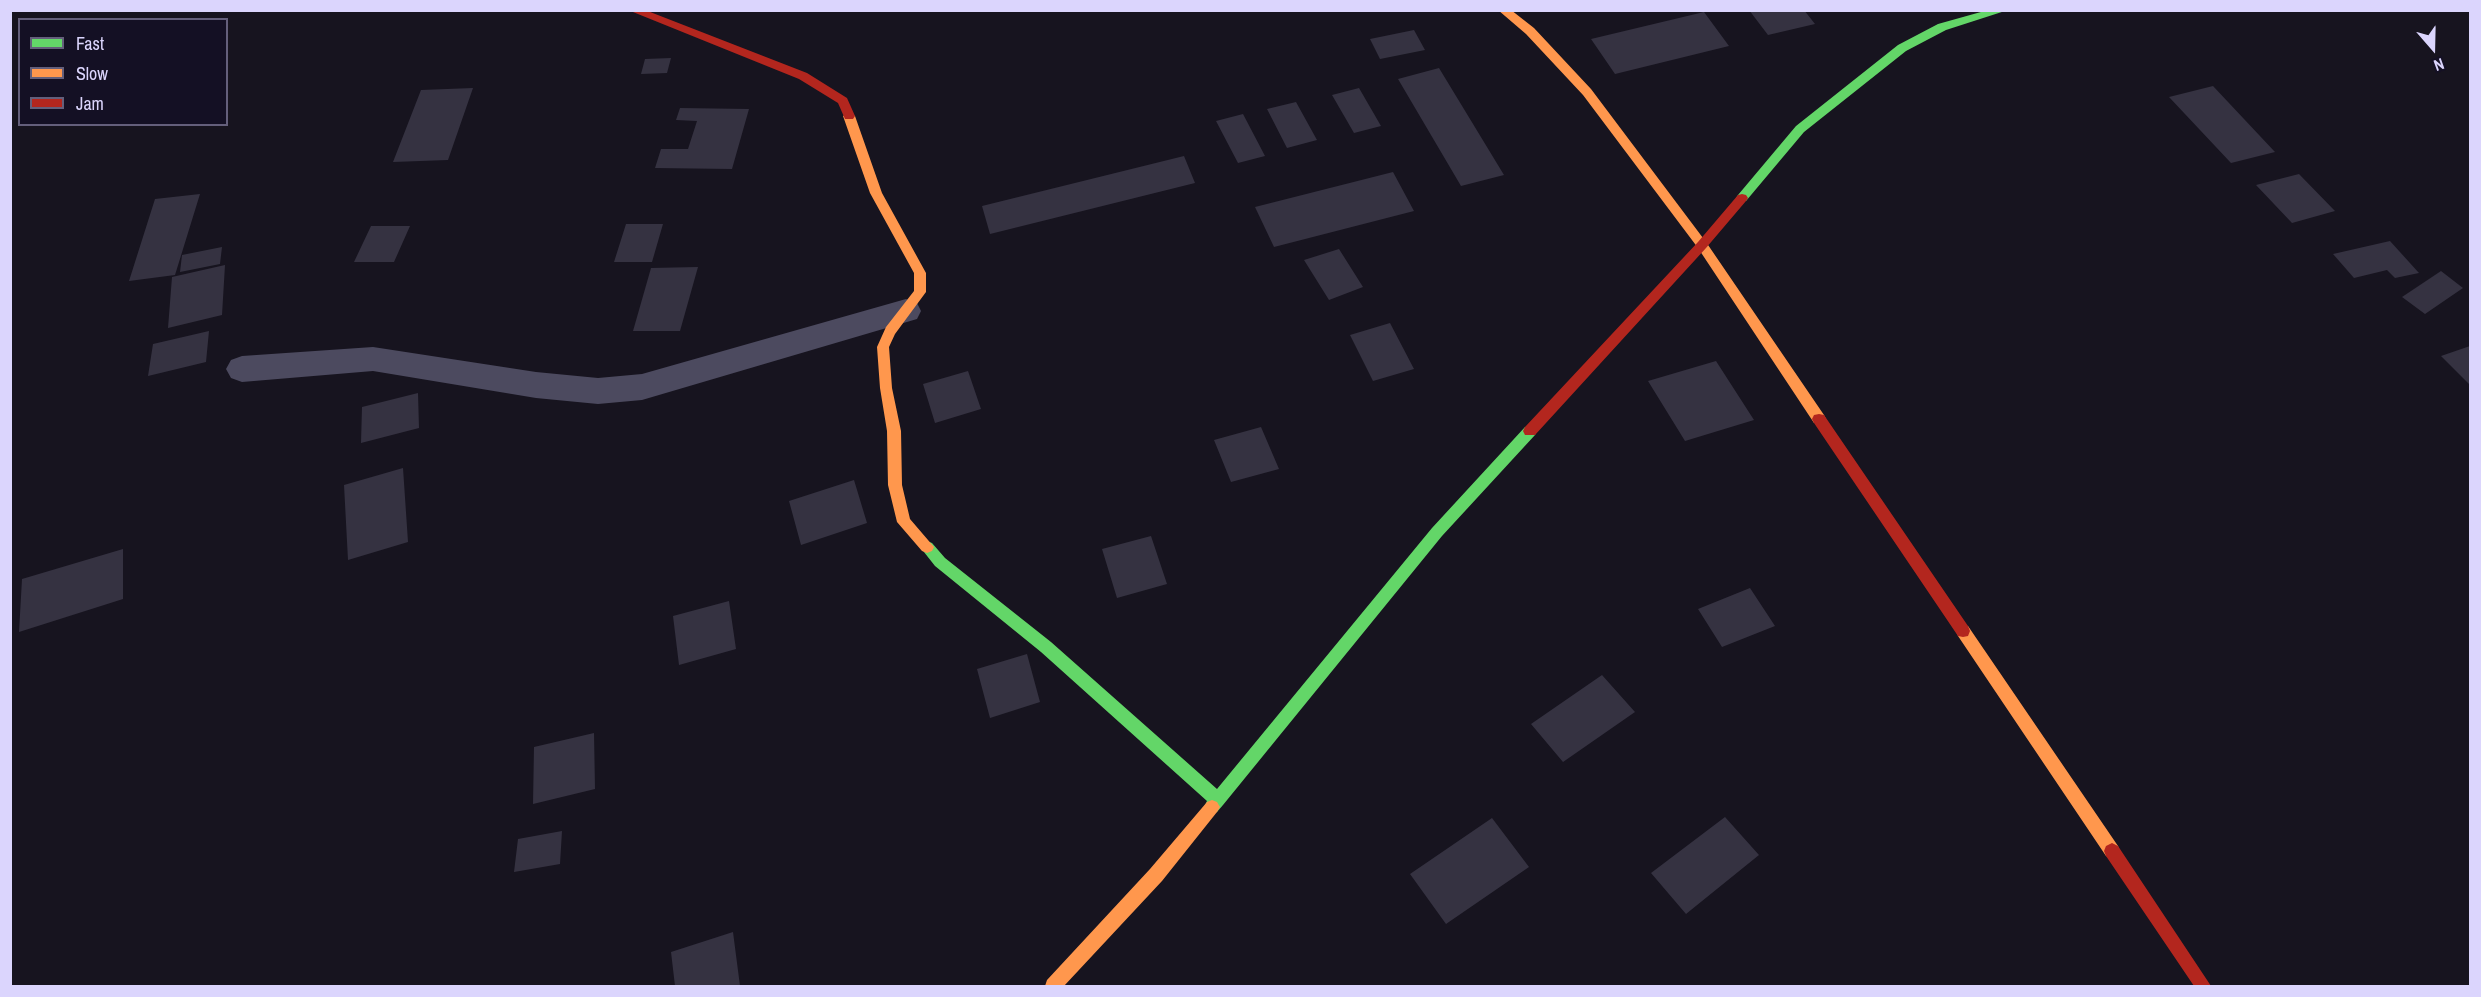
<!DOCTYPE html>
<style>
body{margin:0}
#map{position:relative;width:2481px;height:997px;overflow:hidden;background:#17141f;font-family:"Archivo Narrow",sans-serif}
canvas{display:block}
.frame{position:absolute;inset:0;border:12px solid #dbd5fd;pointer-events:none}
.legend{position:absolute;left:18px;top:18px;width:210px;height:108px;box-sizing:border-box;background:#141024;border:2px solid #645f7b;margin:0;padding:8px 10px;list-style:none;font-size:18px;color:#dbd5fd}
.legend li{display:flex;align-items:center;gap:12px;height:30px}
.legend b{width:30px;border:2px solid #645f7b}
.north{position:absolute;left:2403px;top:18px;width:60px;height:60px;-webkit-text-stroke:4px #141024;paint-order:stroke;rotate:160deg;font-size:16px;font-weight:700;line-height:24px;text-align:center;color:#dbd5fd}
.north::after{content:'';display:block;margin:auto;width:21px;height:27px;background:#dbd5fd;clip-path:polygon(50% 0,100% 100%,50% 72%,0 100%)}
</style>
<div id="map">
<canvas width="2481" height="997"></canvas>
<div class="frame"></div>
<ul class="legend">
<li><b style="height:8px;background:#63d668"></b>Fast</li>
<li><b style="height:8px;background:#ff974d"></b>Slow</li>
<li><b style="height:8px;background:#b3261e"></b>Jam</li>
</ul>
<div class="north">N</div>
</div>
<script>
const ctx = document.querySelector('canvas').getContext('2d');
ctx.lineJoin = 'round';
function fill(path, color) {
  ctx.fillStyle = color;
  ctx.fill(path, 'evenodd');
}
function toPath(rows) {
  const path = new Path2D();
  for (const r of rows) {
    path.moveTo(r[0], r[1]);
    for (let i = 2; i < r.length; i += 2) path.lineTo(r[i], r[i + 1]);
  }
  return path;
}
const building = toPath([
 [1749,10,1804,10,1815,24,1768,35],
 [1704,12,1729,46,1615,74,1591,39],
 [1414,30,1425,50,1380,59,1370,39],
 [671,58,667,73,641,74,645,59],
 [1439,68,1504,175,1461,186,1398,79],
 [2213,86,2275,152,2231,163,2169,97],
 [473,88,448,160,393,162,421,90],
 [1359,88,1381,126,1354,133,1332,95],
 [1296,102,1317,140,1287,148,1267,109],
 [680,108,749,109,732,169,655,168,661,149,688,149,697,121,676,120],
 [1243,114,1265,156,1238,163,1216,121],
 [1184,156,1195,183,990,234,982,206],
 [1393,172,1414,211,1274,247,1255,207],
 [2299,174,2335,211,2292,223,2256,185],
 [200,194,175,275,129,281,155,199],
 [626,224,663,224,652,262,614,262],
 [371,226,410,226,394,262,354,262],
 [2390,241,2419,273,2395,278,2387,270,2354,278,2333,254],
 [222,247,220,264,180,272,182,255],
 [1339,249,1363,287,1329,300,1304,260],
 [225,265,222,315,168,328,172,277],
 [698,267,680,331,633,331,651,268],
 [2441,271,2463,288,2425,314,2402,297],
 [1390,323,1414,369,1373,381,1350,335],
 [209,331,206,362,148,376,153,344],
 [2470,346,2470,385,2441,356],
 [1716,361,1754,420,1685,441,1648,381],
 [968,371,981,409,935,423,923,384],
 [418,393,419,428,361,443,362,407],
 [1261,427,1279,469,1231,482,1214,440],
 [403,468,408,542,348,560,344,485],
 [854,480,867,523,801,545,789,501],
 [1151,536,1167,584,1117,598,1102,549],
 [123,549,123,599,19,632,22,579],
 [1750,588,1775,626,1722,647,1698,609],
 [729,601,736,649,679,665,673,616],
 [1027,654,1040,702,990,718,977,669],
 [1602,675,1635,712,1563,762,1531,724],
 [594,733,595,789,533,804,534,747],
 [1725,817,1759,855,1686,914,1651,873],
 [1492,818,1529,867,1446,924,1410,874],
 [562,831,560,864,514,872,518,839],
 [733,932,740,986,675,986,671,952]
]);
const street = toPath([
 [906,299,917,303,921,311,917,319,642,400,598,404,536,398,373,371,242,382,231,378,226,369,231,360,242,356,373,347,536,372,598,378,642,374,906,299]
]);
const fast = toPath([
 [1988,10,2008,10,1946,30,1906,51,1804,132,1746,201,1738,201,1736,198,1738,195,1796,126,1898,45,1938,24,1988,10],
 [1530,426,1535,427,1537,431,1535,435,1442,536,1223,805,1217,812,1212,814,1207,812,1204,807,1207,801,1041,652,935,566,920,547,922,543,927,541,932,543,945,558,1051,642,1217,789,1432,528,1525,427,1530,426]
]);
const slow = toPath([
 [1498,10,1511,10,1534,28,1591,89,1706,242,1824,415,1826,419,1824,423,1814,423,1698,248,1583,95,1526,34,1498,10],
 [849,112,855,116,882,193,926,273,926,292,895,334,889,347,892,388,901,431,902,485,910,519,934,547,932,551,927,553,922,551,897,522,888,485,887,431,880,388,877,347,886,327,914,291,914,273,870,193,843,116,849,112],
 [1963,625,1968,626,2118,846,2120,851,2118,856,2112,859,2106,856,1958,636,1956,631,1958,626,1963,625],
 [1212,800,1217,802,1220,807,1217,812,1162,881,1064,986,1045,986,1047,980,1150,869,1207,802,1212,800]
]);
const jam = toPath([
 [628,10,645,10,807,73,847,98,855,116,853,119,845,119,838,103,799,79,628,10],
 [1742,194,1746,195,1748,198,1746,201,1706,248,1535,435,1525,435,1523,431,1525,427,1698,242,1738,195,1742,194],
 [1819,414,1824,415,1968,626,1970,631,1968,636,1963,637,1958,636,1814,423,1812,419,1814,415,1819,414],
 [2112,843,2118,846,2211,986,2194,986,2106,856,2104,851,2106,846,2112,843]
]);
fill(building, '#353241');
fill(street, '#4c4a5f');
fill(fast, '#63d668');
fill(slow, '#ff974d');
fill(jam, '#b3261e');
</script>
